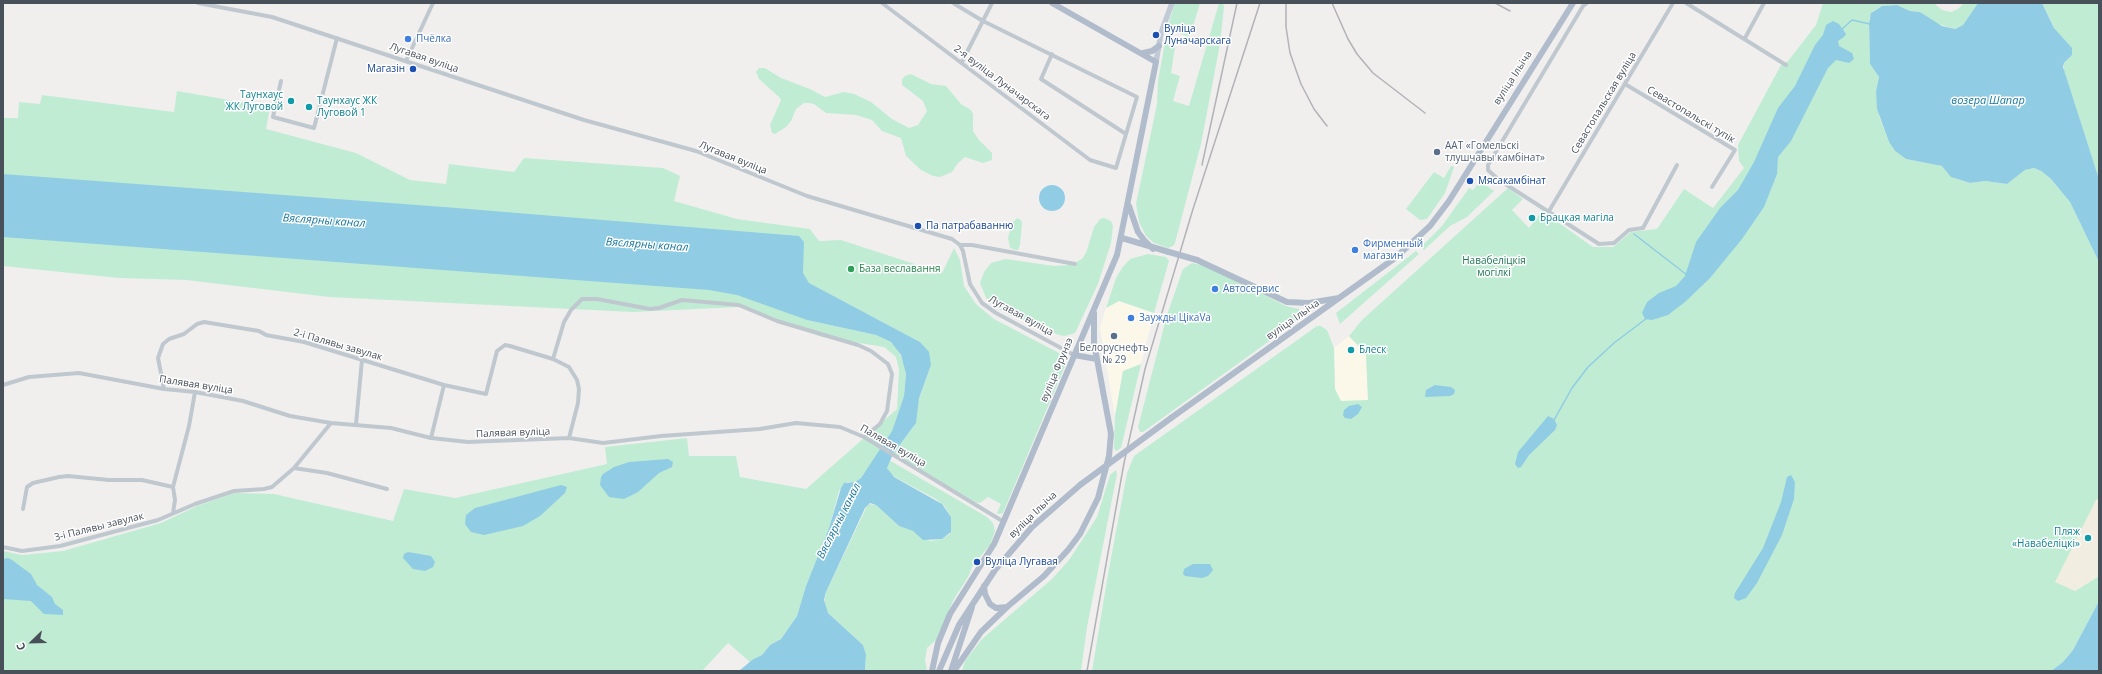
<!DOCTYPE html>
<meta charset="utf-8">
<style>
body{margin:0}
#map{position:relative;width:2102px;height:674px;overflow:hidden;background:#f1efee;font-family:"Open Sans",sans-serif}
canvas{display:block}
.frame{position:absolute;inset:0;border:4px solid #48505a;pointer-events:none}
.north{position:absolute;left:12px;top:622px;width:40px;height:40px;-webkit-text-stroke:3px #fff;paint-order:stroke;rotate:247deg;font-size:11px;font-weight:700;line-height:16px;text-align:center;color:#48505a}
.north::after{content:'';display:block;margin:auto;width:14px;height:18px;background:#48505a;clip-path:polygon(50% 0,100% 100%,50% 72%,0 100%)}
</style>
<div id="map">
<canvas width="2102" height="674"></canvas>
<div class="frame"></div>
<div class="north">С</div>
</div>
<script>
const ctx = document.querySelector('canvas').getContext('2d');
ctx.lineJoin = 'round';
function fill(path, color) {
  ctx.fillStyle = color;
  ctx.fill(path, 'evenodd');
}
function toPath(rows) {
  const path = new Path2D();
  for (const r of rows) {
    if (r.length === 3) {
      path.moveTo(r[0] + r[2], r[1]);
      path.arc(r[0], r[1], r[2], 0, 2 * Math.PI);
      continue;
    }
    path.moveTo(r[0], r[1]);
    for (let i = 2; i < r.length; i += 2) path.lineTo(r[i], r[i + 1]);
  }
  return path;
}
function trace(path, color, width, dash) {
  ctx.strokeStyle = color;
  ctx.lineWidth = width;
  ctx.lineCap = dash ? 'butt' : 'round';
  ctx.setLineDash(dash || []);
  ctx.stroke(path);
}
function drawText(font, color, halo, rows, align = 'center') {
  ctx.font = font + ' "Open Sans",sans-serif';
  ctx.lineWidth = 3;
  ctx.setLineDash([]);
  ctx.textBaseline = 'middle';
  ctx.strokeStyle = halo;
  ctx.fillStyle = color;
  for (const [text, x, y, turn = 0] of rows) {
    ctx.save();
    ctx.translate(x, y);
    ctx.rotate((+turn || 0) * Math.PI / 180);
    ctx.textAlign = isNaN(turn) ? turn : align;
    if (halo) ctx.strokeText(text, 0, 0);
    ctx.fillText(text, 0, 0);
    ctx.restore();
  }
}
const commercial = toPath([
 [1119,301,1154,313,1141,364,1123,371,1115,416,1100,328,1106,308],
 [1349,336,1366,354,1368,400,1341,402,1335,389,1334,348]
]);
const green = toPath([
 [1175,3,1200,3,1190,37,1174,32,1169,29,1169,22],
 [1219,3,1223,3,1224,7,1220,44,1201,144,1175,243,1173,246,1168,248,1154,243,1146,236,1139,222,1136,204,1157,104,1158,81,1165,42,1171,36,1176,40,1171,73,1180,76,1173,101,1189,106],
 [1823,3,1934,3,1942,10,1951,12,1958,9,1964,3,1978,3,1963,25,1954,29,1936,23,1920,12,1910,11,1897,5,1882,6,1873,11,1869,19,1870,64,1879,77,1876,91,1879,116,1889,142,1895,151,1906,159,1943,166,1954,178,1970,183,1985,181,2007,184,2025,170,2034,168,2041,171,2051,179,2070,202,2099,262,2099,499,2096,500,2075,591,2099,576,2099,601,2073,650,2063,662,2051,671,1092,671,1108,574,1127,473,1134,456,1317,326,1321,326,1327,330,1334,348,1335,389,1341,401,1368,400,1366,354,1349,336,1362,320,1508,188,1523,199,1512,210,1529,228,1542,211,1593,247,1613,247,1631,232,1657,229,1684,189,1713,208,1744,168,1739,161,1738,145,1781,65,1788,61,1816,25],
 [2042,3,2099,3,2099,179,2064,72,2064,63,2069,58],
 [759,68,765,68,781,78,810,89,825,97,844,92,854,94,871,102,892,119,909,128,918,125,927,111,923,101,902,85,902,79,905,76,911,74,931,84,946,86,961,104,971,110,973,114,973,131,979,140,992,153,992,160,983,163,965,157,958,163,952,172,940,177,933,176,921,170,906,156,901,138,882,131,872,120,856,115,826,113,814,104,809,103,804,103,796,109,791,121,786,127,775,134,772,133,770,125,781,100,779,97,759,79,756,72],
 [177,91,270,107,266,129,356,153,410,180,446,184,449,164,514,172,524,158,663,168,680,176,674,201,737,219,810,229,819,241,841,240,942,273,954,248,960,260,964,286,976,304,994,319,1059,353,1065,360,1065,366,1003,513,998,514,997,513,1001,504,988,497,980,503,975,502,893,454,914,426,919,398,930,368,920,342,812,285,807,320,876,335,891,342,897,348,904,364,906,374,904,396,892,431,878,454,861,478,855,482,847,482,839,491,829,528,806,586,797,616,781,639,770,645,762,655,750,662,728,643,702,671,3,671,3,551,22,555,63,551,161,523,197,506,235,493,274,494,393,521,404,489,455,498,607,464,605,447,687,438,689,456,736,456,740,477,806,489,897,409,899,370,896,357,884,347,822,337,739,307,632,312,329,297,186,280,119,278,3,266,3,118,18,118,19,102,40,104,42,95,174,112],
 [1451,166,1454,167,1445,193,1427,219,1420,220,1406,209,1434,172,1444,178],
 [1480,181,1494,191,1467,217,1450,226,1424,250,1421,247,1442,226,1469,188,1473,190],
 [1017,218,1021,220,1022,223,1020,245,1018,250,1015,250,1010,248,1008,238,1012,223],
 [1104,218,1111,221,1113,226,1111,243,1098,284,1075,333,1065,336,1059,335,1008,314,995,307,986,298,980,283,984,272,991,263,1006,259,1054,266,1070,265,1082,259,1086,253,1094,227,1100,219],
 [1416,251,1419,254,1340,324,1336,313],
 [1148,254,1166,257,1169,261,1154,313,1119,301,1106,308,1116,278,1122,268,1130,259],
 [1192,263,1201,265,1225,275,1286,306,1299,309,1301,314,1293,324,1143,432,1140,432,1138,427,1167,315,1183,269],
 [1141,364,1121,448,1116,451,1114,448,1115,416,1123,371],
 [889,460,987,517,993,523,995,531,990,545,973,565,968,577,954,599,936,640,927,648,925,660,927,671,865,671,866,659,863,645,828,613,824,605,826,592,868,504,876,505,899,526,911,530,930,541,942,539,950,534,951,517,945,507,936,499,891,475,887,468],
 [1116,470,1117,474,1087,627,1081,671,962,671,965,661,982,639,1052,579,1069,560,1097,517,1110,475]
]);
const sand = toPath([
 [2099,499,2099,576,2075,591,2055,582,2096,500]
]);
const water = toPath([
 [1978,3,2042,3,2054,28,2072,48,2072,55,2064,63,2063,67,2099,179,2099,262,2070,202,2051,179,2041,171,2034,168,2025,170,2007,184,1985,181,1970,183,1951,177,1942,166,1906,159,1895,151,1889,142,1877,109,1876,91,1879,77,1870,64,1869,23,1871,13,1882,6,1897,5,1910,11,1920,12,1942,26,1955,29,1963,25],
 [1833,21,1839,24,1846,34,1844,37,1838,41,1839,46,1852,53,1854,59,1849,63,1836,60,1828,68,1791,141,1778,157,1777,174,1764,207,1742,239,1710,278,1685,302,1668,315,1652,320,1645,319,1642,313,1647,302,1659,293,1676,286,1685,276,1696,242,1720,208,1738,190,1754,162,1778,108,1795,86,1815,45,1823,35,1826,25],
 [3,174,444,207,799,236,804,242,803,273,809,283,920,342,929,352,931,365,919,398,916,423,893,454,887,468,894,477,942,504,951,517,951,532,942,539,923,540,913,531,899,526,876,505,870,503,865,508,826,592,824,600,828,613,863,645,866,655,865,671,739,671,752,660,762,655,770,645,781,639,797,616,806,586,829,528,841,488,844,483,855,482,861,478,892,431,904,396,906,374,901,355,891,342,876,335,807,320,737,295,709,290,3,237],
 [1052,198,13],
 [1435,385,1451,387,1455,390,1454,394,1450,396,1425,397,1426,390],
 [1358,404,1362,407,1358,414,1351,419,1345,418,1343,415,1344,410,1349,406],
 [1548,416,1554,419,1557,425,1555,430,1529,455,1521,467,1518,468,1515,464,1518,452],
 [668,459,673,462,672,467,659,473,638,492,624,499,609,497,600,485,601,477,603,474,614,467,629,462],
 [1791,475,1795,482,1794,499,1782,535,1757,583,1746,598,1738,601,1734,598,1735,593,1763,548,1781,502,1787,477],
 [561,485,567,487,565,493,540,516,523,526,484,535,471,532,465,524,466,515,475,508],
 [408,552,431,556,435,562,433,567,425,571,413,569,403,558,404,554],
 [8,558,12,560,31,574,37,585,52,597,55,604,63,610,63,615,44,614,31,601,3,599,3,559],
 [1193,564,1210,564,1213,570,1208,576,1202,578,1185,576,1183,574,1184,569],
 [2099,601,2099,671,2051,671,2063,662,2073,650]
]);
const stream = toPath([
 [1842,29,1852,20,1870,24],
 [1634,234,1687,275],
 [1554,420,1572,388,1588,367,1614,343,1647,318]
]);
const street = toPath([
 [198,3,272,17,584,120,696,151,807,196,952,239,960,245,963,251,970,284,982,303,996,313,1074,355],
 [882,3,1090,160,1116,168,1137,97,983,21,953,3],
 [1587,3,1583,6,1488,165,1488,170,1499,180,1599,244,1614,243,1629,230,1643,228,1677,165],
 [1686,3,1786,65],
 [1745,38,1764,3],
 [1052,54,1041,79,1126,134],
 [406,61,433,3],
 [962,62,992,3],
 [281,81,273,117,314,128,337,38],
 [1625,84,1735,150,1712,187],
 [1549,211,1673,3],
 [960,245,972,245,1075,264],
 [553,359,564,322,571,310,582,299,597,299,650,309,659,308,682,300,739,305,777,321,858,345,871,351,888,364,892,374,887,411,880,424,864,437],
 [3,385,29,377,79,373,164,389,195,392,243,401,290,416,331,423,391,428,431,438,468,442,569,438,603,443,661,436,760,429,796,423,840,427,864,437,1004,522],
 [164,389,158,358,163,344,169,339,184,334,197,324,204,322,259,331,266,335,304,342,444,385,486,394,497,351,505,345,510,346,553,359,569,367,577,380,579,389,578,403,569,438],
 [356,424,362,360],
 [431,438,444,385],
 [294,468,327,473,387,489],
 [23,509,27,487,33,483,59,477,68,476,109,480,142,480,173,487],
 [173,513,175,500,173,487,189,426,195,392],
 [3,547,22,551,60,546,158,520,195,504,234,491,264,489,272,487,294,468,331,423]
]);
const secondary = toPath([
 [1156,62,1161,33,1172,3]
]);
const primary = toPath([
 [1143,53,1152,51,1159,46],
 [1129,206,1138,232,1144,240,1153,249],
 [1122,238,1169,252],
 [1197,260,1287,302,1309,303,1339,298],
 [1074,355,1097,359],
 [1171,418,1395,258,1430,226,1449,201,1573,3],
 [984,586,985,594,990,604,996,608,1007,607],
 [932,671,938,643,950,614,994,544,1117,255,1156,62,1052,3],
 [939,671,959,625,995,570,1032,527,1080,485],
 [951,671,972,607],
 [954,671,981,632,1007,607,1044,576,1068,550,1080,534,1098,498,1109,456,1111,434,1094,343,1094,313]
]);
const rail = toPath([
 [1286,3,1286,27,1290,53,1301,84,1314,109,1327,126],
 [1332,3,1348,39,1357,54,1373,73,1425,113],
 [1495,3,1510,11],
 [1202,165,1237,3],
 [1087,671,1124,463,1145,369,1193,209,1260,3]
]);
const primaryBridge = toPath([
 [1169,252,1197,260],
 [1080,485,1171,418]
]);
const markers = [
 [1156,35,4,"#1a4fb4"],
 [408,39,4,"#3f7fe0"],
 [413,69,4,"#1a4fb4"],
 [291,101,4,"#0f9aa8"],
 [309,107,4,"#0f9aa8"],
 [1437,152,4,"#5c6f8a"],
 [1470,181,4,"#1a4fb4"],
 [1532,218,4,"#0f9aa8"],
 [918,226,4,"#1a4fb4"],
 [1355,250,4,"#3f7fe0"],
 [851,269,4,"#2e9e5b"],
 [1215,289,4,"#3f7fe0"],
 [1131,318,4,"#3f7fe0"],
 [1114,336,4,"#5c6f8a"],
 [1351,350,4,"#0f9aa8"],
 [2088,538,4,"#0f9aa8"],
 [977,562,4,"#1a4fb4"]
];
const transitNames = [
 ["Вуліца",1164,29],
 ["Луначарскага",1164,41],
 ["Магазін",405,69,"right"],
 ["Мясакамбінат",1478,181],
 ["Па патрабаванню",926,226],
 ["Вуліца Лугавая",985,562]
];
const shopNames = [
 ["Пчёлка",416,39],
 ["Фирменный",1363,244],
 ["магазин",1363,256],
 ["Автосервис",1223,289],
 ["Заужды ЦікаVа",1139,318]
];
const streetNames = [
 ["Лугавая вуліца",424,58,19],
 ["вуліца Ільіча",1513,78,-57],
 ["2-я вуліца Луначарскага",1002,83,37],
 ["Севастопальская вуліца",1604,103,-59],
 ["Севастопальскі тупік",1691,115,31],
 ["Лугавая вуліца",733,158,22],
 ["Лугавая вуліца",1021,316,29],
 ["вуліца Ільіча",1293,320,-35],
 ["2-і Палявы завулак",338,345,16],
 ["вуліца Фрунзэ",1057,370,-67],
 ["Палявая вуліца",196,385,9],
 ["Палявая вуліца",513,433,-2],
 ["Палявая вуліца",893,446,30],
 ["вуліца Ільіча",1033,515,-44],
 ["3-і Палявы завулак",99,527,-14]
];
const cultureNames = [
 ["Таунхаус",283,95,"right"],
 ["ЖК Луговой",283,107,"right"],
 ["Таунхаус ЖК",317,101],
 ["Луговой 1",317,113],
 ["Брацкая магіла",1540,218],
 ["Блеск",1359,350],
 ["Пляж",2080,532,"right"],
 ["«Навабеліцкі»",2080,544,"right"]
];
const serviceNames = [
 ["ААТ «Гомельскі",1445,146],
 ["тлушчавы камбінат»",1445,158],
 ["Белоруснефть",1114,348,"center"],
 ["№ 29",1114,360,"center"]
];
const parkNames = [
 ["Навабеліцкія",1494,261],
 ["могілкі",1494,273]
];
const leisureNames = [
 ["База веславання",859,269]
];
const waterNames = [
 ["возера Шапар",1988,101],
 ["Вяслярны канал",324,221,4],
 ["Вяслярны канал",647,245,4],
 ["Вяслярны канал",839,521,-63]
];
fill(commercial, '#fbf7e9');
fill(green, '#c0ecd4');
fill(sand, '#f1ede0');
fill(water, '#90cde5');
trace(stream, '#90cde5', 1.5);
trace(street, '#c0c8cf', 4);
trace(secondary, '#c2cad6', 5.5);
trace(primary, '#b0bccb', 6);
trace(rail, '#b1b3b8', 1.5);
trace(primaryBridge, '#b0bccb', 6);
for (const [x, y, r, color] of markers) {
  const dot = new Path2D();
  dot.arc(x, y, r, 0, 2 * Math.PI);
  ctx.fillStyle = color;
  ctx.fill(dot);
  trace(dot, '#fff', 1.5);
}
drawText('10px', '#164399', '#fff', transitNames, 'left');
drawText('10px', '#366cbe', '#fff', shopNames, 'left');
drawText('10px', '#48505a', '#fff', streetNames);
drawText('10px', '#0d838f', '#fff', cultureNames, 'left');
drawText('10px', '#4e5e75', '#fff', serviceNames, 'left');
drawText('10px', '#1d7752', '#fff', parkNames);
drawText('10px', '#27864d', '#fff', leisureNames, 'left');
drawText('italic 11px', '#16779f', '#fff', waterNames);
</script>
